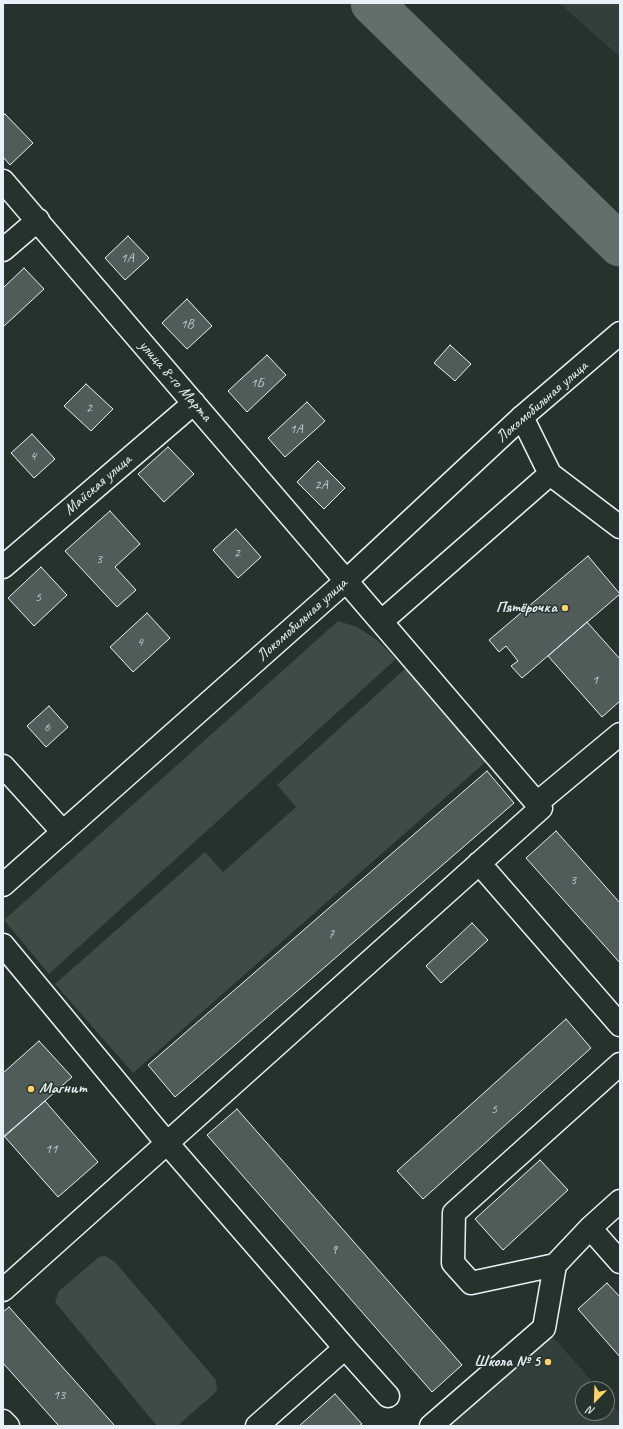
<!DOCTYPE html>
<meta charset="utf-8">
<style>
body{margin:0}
#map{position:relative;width:623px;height:1429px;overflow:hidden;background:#26332d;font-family:Caveat,sans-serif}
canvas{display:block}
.frame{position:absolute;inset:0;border:4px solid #e8f1f8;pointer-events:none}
.north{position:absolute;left:575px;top:1381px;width:40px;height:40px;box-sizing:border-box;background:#26332d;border:1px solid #747f7e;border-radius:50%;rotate:203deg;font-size:11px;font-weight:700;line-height:16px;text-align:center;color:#e8f1f8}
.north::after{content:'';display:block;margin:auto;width:14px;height:18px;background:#ffd166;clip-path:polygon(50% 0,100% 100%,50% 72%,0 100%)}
</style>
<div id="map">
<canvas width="623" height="1429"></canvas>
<div class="frame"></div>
<div class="north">N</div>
</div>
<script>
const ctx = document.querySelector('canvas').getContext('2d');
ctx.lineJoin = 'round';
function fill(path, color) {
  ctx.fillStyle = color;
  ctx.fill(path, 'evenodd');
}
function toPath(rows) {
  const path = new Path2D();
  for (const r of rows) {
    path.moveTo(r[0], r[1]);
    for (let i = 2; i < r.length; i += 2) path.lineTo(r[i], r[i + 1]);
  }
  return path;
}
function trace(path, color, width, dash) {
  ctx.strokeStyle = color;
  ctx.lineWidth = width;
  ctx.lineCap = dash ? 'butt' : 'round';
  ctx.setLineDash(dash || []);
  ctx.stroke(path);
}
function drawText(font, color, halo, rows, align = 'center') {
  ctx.font = font + ' Caveat,sans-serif';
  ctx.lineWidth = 3;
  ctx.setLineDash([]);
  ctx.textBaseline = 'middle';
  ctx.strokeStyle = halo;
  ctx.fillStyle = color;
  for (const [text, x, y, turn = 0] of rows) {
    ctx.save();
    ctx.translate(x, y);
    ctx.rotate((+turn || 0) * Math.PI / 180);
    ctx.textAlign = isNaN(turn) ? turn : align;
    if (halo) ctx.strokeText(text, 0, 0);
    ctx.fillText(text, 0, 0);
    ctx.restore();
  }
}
const built = toPath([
 [559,3,620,3,620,57],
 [551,1335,599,1389,583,1389,583,1413,607,1413,607,1398,620,1413,620,1426,449,1426]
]);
const green = toPath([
 [338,621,357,627,377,640,396,659,49,974,4,920],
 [406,668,489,759,133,1073,55,984,205,852,223,872,296,807,277,785],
 [105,1256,115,1262,216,1380,217,1389,214,1394,177,1426,157,1426,55,1302,59,1291,99,1257]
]);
const river = toPath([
 [372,3,620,245]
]);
const building = toPath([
 [5,114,33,143,10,165,3,157,3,116,5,114],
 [128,236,149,258,125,280,105,258,128,236],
 [24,268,44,289,3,327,3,288,24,268],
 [187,299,212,326,187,349,162,323,187,299],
 [450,345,471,364,455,381,434,363,450,345],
 [267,355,286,375,247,412,228,391,267,355],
 [86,384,113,409,91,431,64,406,86,384],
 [307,402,325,421,285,457,268,438,307,402],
 [32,434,55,459,34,478,11,453,32,434],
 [168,447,194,474,164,502,138,474,168,447],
 [318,461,345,488,324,509,297,482,318,461],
 [110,511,140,544,115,567,136,590,117,607,65,551,110,511],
 [236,529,261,557,238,578,213,550,236,529],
 [588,556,620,594,522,678,511,666,518,661,506,646,499,652,489,640,588,556],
 [41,567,67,595,34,626,8,598,41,567],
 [147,613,170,638,133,672,110,647,147,613],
 [587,622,620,659,620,701,602,717,548,656,587,622],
 [49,706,68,727,46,747,27,726,49,706],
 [487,771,514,803,175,1097,148,1065,487,771],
 [556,831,620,903,620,963,526,858,556,831],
 [472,923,488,940,441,983,426,966,472,923],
 [566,1019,591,1048,423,1199,397,1171,566,1019],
 [39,1041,72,1077,3,1138,3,1073,39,1041],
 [45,1101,98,1162,58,1197,4,1136,45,1101],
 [237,1109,462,1365,432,1392,207,1135,237,1109],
 [540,1160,568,1190,503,1250,475,1219,540,1160],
 [607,1283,620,1297,620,1357,578,1309,607,1283],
 [9,1307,115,1426,59,1426,3,1363,3,1312,9,1307],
 [335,1394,362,1424,359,1426,299,1426,335,1394]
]);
const minor = toPath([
 [3,181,541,808,3,1290],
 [3,250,38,220],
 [522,417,550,474,620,527],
 [3,567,194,403],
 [382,621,550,474],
 [3,766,63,832],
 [537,803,620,734],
 [479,863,620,1025],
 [3,945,167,1143,345,1348,257,1426],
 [590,1228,620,1262],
 [555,1265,471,1283,453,1263,454,1213,620,1064],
 [345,1348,388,1396],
 [3,1421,8,1426],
 [431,1426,544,1328,555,1265,590,1228,620,1201]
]);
const major = toPath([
 [3,885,347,580,522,417,620,333]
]);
const markers = [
 [565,608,4,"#ffd166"],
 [31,1089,4,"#ffd166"],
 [548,1362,4,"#ffd166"]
];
const numberNames = [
 ["1А",127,258],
 ["1В",187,324],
 ["1Б",257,383],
 ["2",89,408],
 ["1А",296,429],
 ["4",33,456],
 ["2А",321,485],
 ["2",237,553],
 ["3",99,559],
 ["5",38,597],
 ["4",140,642],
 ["1",595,680],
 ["6",47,727],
 ["3",573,880],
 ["7",331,934],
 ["5",494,1109],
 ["11",51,1149],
 ["9",334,1250],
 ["13",59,1395]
];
const streetNames = [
 ["улица 8-го Марта",175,381,49],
 ["Локомобильная улица",542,402,-41],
 ["Майская улица",98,485,-41],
 ["Локомобильная улица",302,620,-42]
];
const poiNames = [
 ["Пятёрочка",557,608],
 ["Магнит",39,1089,"left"],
 ["Школа № 5",540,1362]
];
fill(built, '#333f3a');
fill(green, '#3e4b47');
trace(river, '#636f6d', 43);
fill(building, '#505c59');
trace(building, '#e8f1f8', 1);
trace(minor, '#e8f1f8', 25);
trace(major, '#e8f1f8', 25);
trace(minor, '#26332d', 22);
trace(major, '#26332d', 22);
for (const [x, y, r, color] of markers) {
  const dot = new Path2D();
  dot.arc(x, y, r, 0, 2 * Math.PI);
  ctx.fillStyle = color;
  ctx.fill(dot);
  trace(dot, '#26332d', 1.5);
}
drawText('14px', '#c2ccd0', null, numberNames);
drawText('16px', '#e8f1f8', '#26332d', streetNames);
drawText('bold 16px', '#e8f1f8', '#26332d', poiNames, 'right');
</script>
